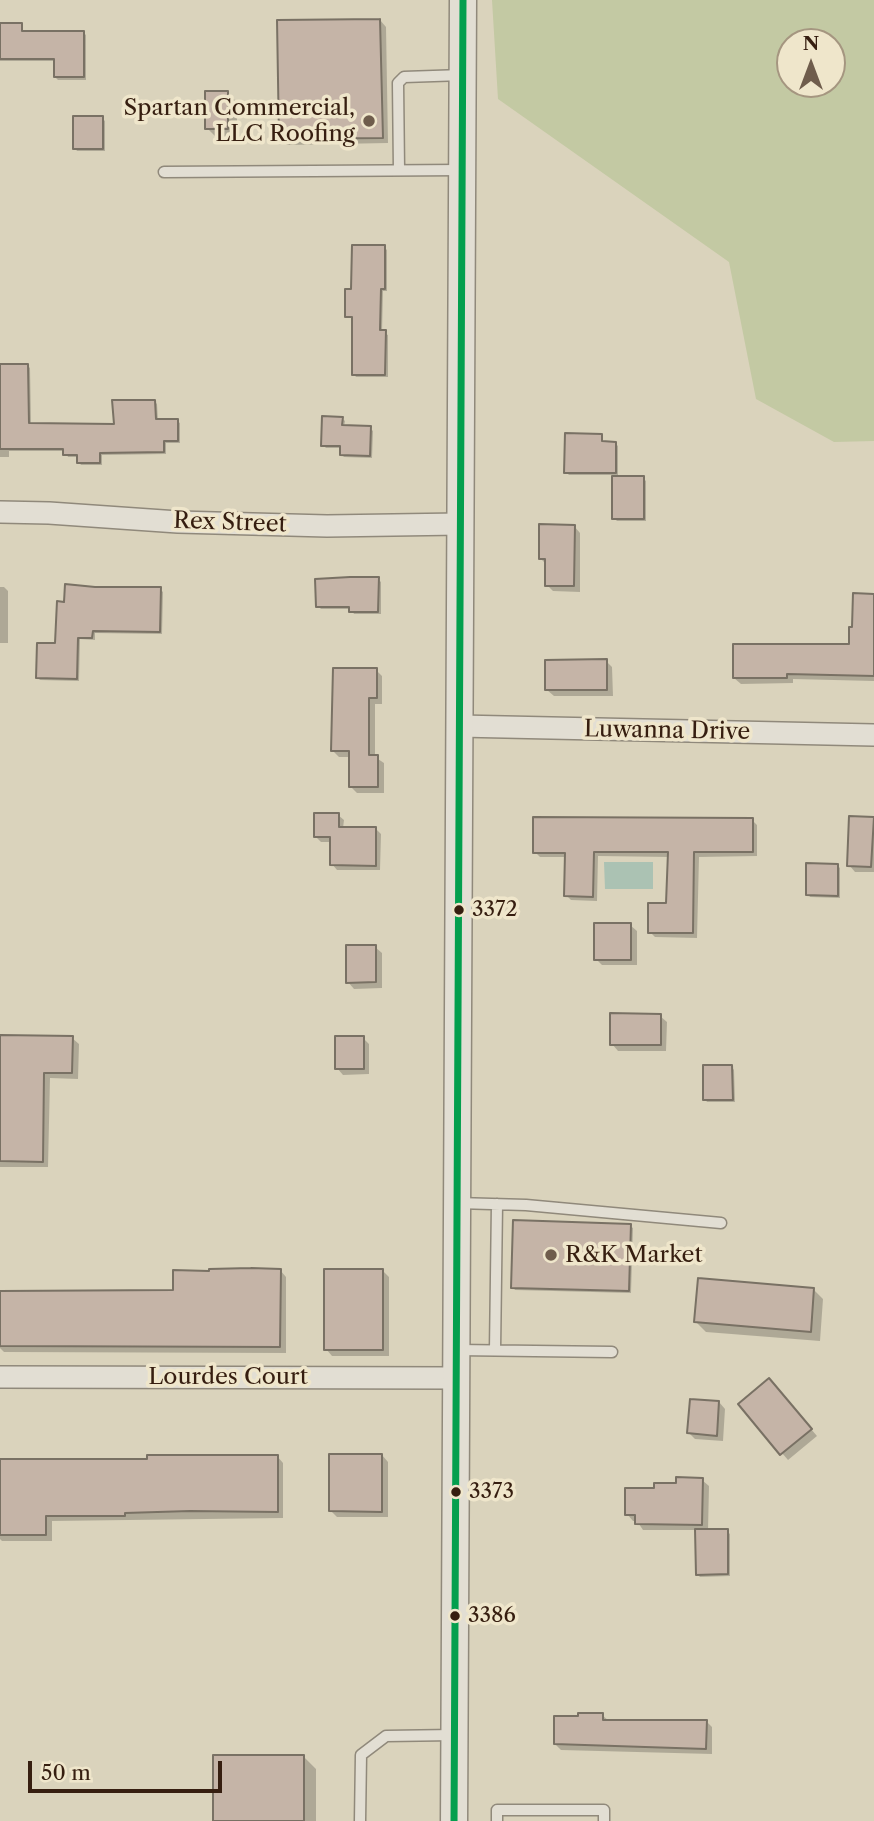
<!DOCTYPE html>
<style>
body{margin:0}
#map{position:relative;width:874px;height:1821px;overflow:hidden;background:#dad3bc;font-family:"Libre Caslon Text",serif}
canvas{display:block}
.north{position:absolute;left:776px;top:28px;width:70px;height:70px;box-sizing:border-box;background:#efe6cb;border:2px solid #a59680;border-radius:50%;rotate:0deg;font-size:19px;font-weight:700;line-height:28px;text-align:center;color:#361e10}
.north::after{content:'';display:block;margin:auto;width:24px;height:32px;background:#6f5d4c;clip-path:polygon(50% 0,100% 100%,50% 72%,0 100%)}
.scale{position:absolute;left:28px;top:1761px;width:194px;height:32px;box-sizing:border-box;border:4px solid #361e10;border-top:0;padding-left:9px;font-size:21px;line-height:24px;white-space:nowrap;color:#361e10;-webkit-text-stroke:5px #efe6cb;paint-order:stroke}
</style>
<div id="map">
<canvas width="874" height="1821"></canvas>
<div class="north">N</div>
<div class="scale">50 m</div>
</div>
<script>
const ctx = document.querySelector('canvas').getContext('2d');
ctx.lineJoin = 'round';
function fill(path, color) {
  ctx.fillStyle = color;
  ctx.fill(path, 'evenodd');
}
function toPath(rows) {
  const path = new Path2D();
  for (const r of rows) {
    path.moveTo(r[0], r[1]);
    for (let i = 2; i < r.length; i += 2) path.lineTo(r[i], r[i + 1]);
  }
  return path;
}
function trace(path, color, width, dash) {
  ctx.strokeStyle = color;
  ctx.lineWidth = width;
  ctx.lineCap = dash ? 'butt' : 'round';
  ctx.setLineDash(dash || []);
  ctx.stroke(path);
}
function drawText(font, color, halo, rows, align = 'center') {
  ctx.font = font + ' "Libre Caslon Text",serif';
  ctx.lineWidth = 7;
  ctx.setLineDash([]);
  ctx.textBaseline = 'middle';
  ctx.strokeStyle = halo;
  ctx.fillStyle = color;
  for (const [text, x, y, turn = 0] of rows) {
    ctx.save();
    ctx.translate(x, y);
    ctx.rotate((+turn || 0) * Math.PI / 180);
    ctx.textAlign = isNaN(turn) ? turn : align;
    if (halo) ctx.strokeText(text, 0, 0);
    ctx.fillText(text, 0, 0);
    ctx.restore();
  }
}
const green = toPath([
 [492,0,874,0,874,441,834,442,756,399,729,262,498,99],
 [790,42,832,42,832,84,790,84]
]);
const water = toPath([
 [604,862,653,862,653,889,605,889]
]);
const shadow = toPath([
 [380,20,386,27,388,143,287,145,281,139],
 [0,25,21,25,24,32,83,32,86,35,86,80,58,80,55,77,55,61,0,61],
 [227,93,237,102,237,138,217,138,207,128],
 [102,118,105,121,105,151,77,151,75,148],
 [384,247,387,250,387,291,383,291,382,332,388,335,388,377,356,377,354,374,354,319,347,316],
 [27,365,30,368,31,424,116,425,155,402,157,404,158,421,177,421,180,423,180,443,166,443,166,454,102,455,102,465,81,465,79,462,79,457,68,457,65,451,9,451,9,457,0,457,0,366],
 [342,418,345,421,344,427,370,428,373,431,372,458,344,457,342,455,342,448,326,448,323,445],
 [601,436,604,443,615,443,618,446,618,478,643,478,646,481,646,521,617,521,614,518,614,475,569,475,566,472],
 [574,526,580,533,580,592,553,591,547,585,547,565,541,559],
 [378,579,381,582,381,614,354,614,351,609,321,609,318,606],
 [0,587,4,587,8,591,8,643,0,643],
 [160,589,163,592,162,634,95,633,95,640,80,639,79,681,40,680,38,678,56,645,66,603],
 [874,595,874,681,793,679,793,683,741,684,734,678,850,645],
 [606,661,612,667,613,696,554,696,547,690],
 [376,670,382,676,382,704,375,704,375,757,384,763,384,793,357,793,350,786,350,757,339,757,333,751],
 [338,815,344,820,343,828,375,828,381,834,380,870,337,870,332,864,332,842,321,842,315,836],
 [850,818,874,819,874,872,855,872,849,865],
 [752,820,757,825,757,856,699,857,697,938,655,937,650,932,667,905,670,857,598,856,597,901,571,900,566,895,567,857,540,857,535,852],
 [837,865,840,868,840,898,810,897,808,894],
 [630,925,637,931,637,965,602,965,596,959],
 [375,947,382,953,382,988,354,989,348,982],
 [660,1016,667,1022,666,1051,618,1051,612,1044],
 [0,1037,72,1038,79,1044,78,1079,50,1078,48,1167,0,1167],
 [363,1038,369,1044,369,1074,343,1075,337,1068],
 [732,1067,734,1070,735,1102,707,1102,705,1099],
 [630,1226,633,1228,631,1293,515,1290,513,1287],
 [280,1270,286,1277,286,1353,4,1352,0,1348,0,1293,175,1291],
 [383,1271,389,1277,389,1356,332,1356,326,1349],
 [813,1289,823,1299,820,1341,706,1332,696,1322],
 [775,1387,817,1436,788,1460,782,1453],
 [719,1402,725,1409,723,1441,695,1439,689,1433],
 [382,1455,388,1462,388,1517,337,1517,330,1510],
 [277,1456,283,1463,283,1518,52,1521,52,1541,2,1541,0,1539,0,1461,149,1461],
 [702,1480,709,1486,708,1531,727,1531,730,1534,730,1576,700,1577,697,1574,697,1530,643,1530,637,1521,633,1521,627,1514,656,1490],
 [602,1715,609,1721,706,1721,712,1727,712,1754,561,1750,555,1744],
 [303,1756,316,1769,316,1821,215,1821]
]);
const building = toPath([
 [380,19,383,138,279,139,277,20,380,19],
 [0,23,22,23,22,31,84,31,84,77,54,77,54,59,0,59,0,23],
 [205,91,228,91,228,129,205,129,205,91],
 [73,116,103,116,103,149,73,149,73,116],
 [352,245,385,245,385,289,381,289,380,330,386,330,385,375,352,375,352,317,345,317,345,289,351,289,352,245],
 [0,364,28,364,29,423,114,424,112,400,155,400,156,419,178,419,178,441,164,441,164,452,100,453,100,463,77,463,77,455,63,455,63,449,0,449,0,364],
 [322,416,343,417,342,425,371,426,370,456,340,455,340,446,321,446,322,416],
 [565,433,602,434,602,441,616,442,616,473,564,473,565,433],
 [612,476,644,476,644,519,612,519,612,476],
 [539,524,575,525,574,586,545,586,545,559,539,559,539,524],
 [350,577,379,577,378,612,349,612,349,607,316,607,315,579,350,577],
 [65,584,95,587,161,587,160,632,93,631,92,638,78,638,77,679,36,678,37,643,55,643,57,601,64,602,65,584],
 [853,593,874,594,874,676,787,674,787,678,733,678,733,644,849,644,849,627,852,627,853,593],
 [607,659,607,690,545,690,545,660,607,659],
 [333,668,377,668,377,698,369,698,369,755,378,755,378,787,349,787,349,751,331,751,333,668],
 [314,813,339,813,339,827,376,827,376,866,330,865,330,837,314,837,314,813],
 [849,816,874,817,871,867,847,866,849,816],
 [533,817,753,818,753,852,694,852,693,933,648,933,648,903,666,903,668,852,594,852,593,897,564,896,565,853,533,853,533,817],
 [806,863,838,864,838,896,806,895,806,863],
 [594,923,631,923,631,960,594,960,594,923],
 [346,945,376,945,376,982,346,983,346,945],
 [610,1013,661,1014,661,1045,610,1045,610,1013],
 [0,1035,73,1036,72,1073,44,1073,43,1162,0,1161,0,1035],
 [335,1036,364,1036,364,1069,335,1069,335,1036],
 [703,1065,732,1065,733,1100,703,1100,703,1065],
 [513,1220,631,1224,629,1291,511,1288,513,1220],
 [251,1268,281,1269,280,1347,0,1346,0,1291,173,1290,173,1270,209,1271,209,1269,251,1268],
 [324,1269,383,1269,383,1350,324,1350,324,1269],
 [698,1278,814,1288,811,1332,694,1322,698,1278],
 [769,1378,812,1429,780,1455,738,1404,769,1378],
 [690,1399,719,1401,717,1436,687,1433,690,1399],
 [329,1454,382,1454,382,1512,329,1511,329,1454],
 [147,1455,278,1455,278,1512,190,1511,125,1513,125,1516,46,1516,46,1535,0,1535,0,1459,147,1459,147,1455],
 [676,1477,703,1478,702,1525,635,1524,635,1515,625,1515,625,1488,654,1488,654,1483,676,1483,676,1477],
 [695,1529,728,1529,728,1574,696,1575,695,1529],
 [578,1713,603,1713,603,1720,707,1720,706,1749,554,1744,554,1716,578,1716,578,1713],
 [213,1755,304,1755,304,1821,213,1821,213,1755]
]);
const service = toPath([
 [399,170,398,83,404,77,463,75],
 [164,172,462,170],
 [457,1203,526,1205,721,1223],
 [457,1350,612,1352],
 [495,1350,497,1204],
 [360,1821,361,1755,386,1736,454,1735],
 [497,1821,497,1810,604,1810,604,1821]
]);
const minor = toPath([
 [0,512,49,513,178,522,327,526,460,524],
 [459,726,874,735],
 [0,1377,456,1378]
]);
const tertiary = toPath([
 [454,1821,463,0]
]);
const bus1 = toPath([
 [454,1821,463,0]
]);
const markers = [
 [369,121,7,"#6f5d4c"],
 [459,910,6,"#361e10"],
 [551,1255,7,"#6f5d4c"],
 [456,1492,6,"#361e10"],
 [455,1616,6,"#361e10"]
];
const busNames = [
 ["3372",472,910],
 ["3373",469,1492],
 ["3386",468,1616]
];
const poiNames = [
 ["Spartan Commercial,",355,108],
 ["LLC Roofing",355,134],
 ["R&K Market",565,1255,"left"]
];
const streetNames = [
 ["Rex Street",230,523,2],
 ["Luwanna Drive",667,731,1],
 ["Lourdes Court",228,1377]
];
fill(green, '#c3c9a3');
fill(water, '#abc2b3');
fill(shadow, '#0003');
fill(building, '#c5b4a7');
trace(building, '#797164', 2);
trace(service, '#90897b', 13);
trace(minor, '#90897b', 24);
trace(tertiary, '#90897b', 29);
trace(service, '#e2ded3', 10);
trace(minor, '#e2ded3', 21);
trace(tertiary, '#e2ded3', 26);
trace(bus1, '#039f4e', 7);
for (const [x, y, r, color] of markers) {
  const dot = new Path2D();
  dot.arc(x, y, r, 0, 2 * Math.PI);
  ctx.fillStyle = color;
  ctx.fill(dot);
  trace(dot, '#efe6cb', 2.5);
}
drawText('21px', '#361e10', '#efe6cb', busNames, 'left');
drawText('23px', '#361e10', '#efe6cb', poiNames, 'right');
drawText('23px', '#361e10', '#efe6cb', streetNames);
</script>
